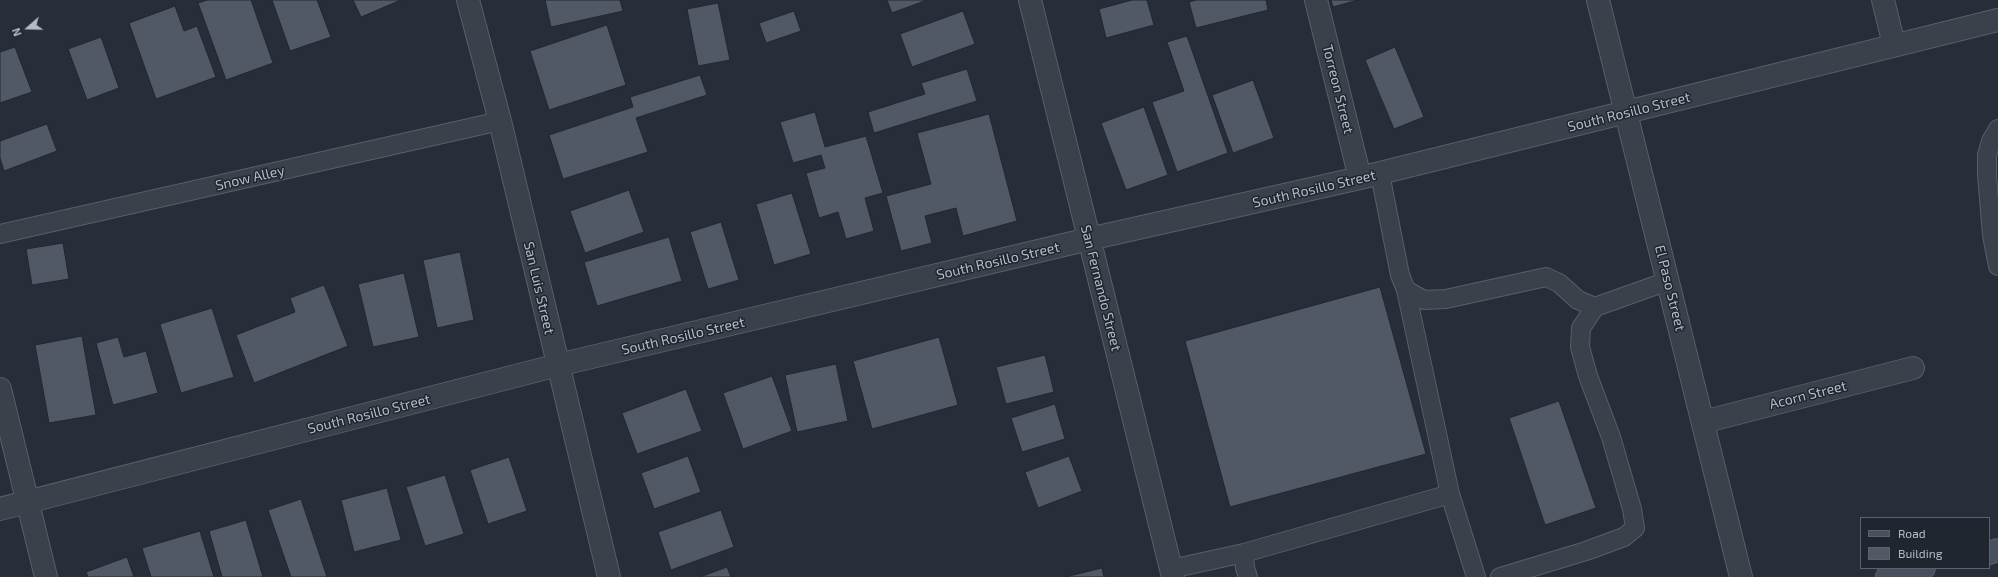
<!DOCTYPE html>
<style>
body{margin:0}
#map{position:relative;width:1998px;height:577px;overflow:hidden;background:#272e3a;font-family:"Exo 2",sans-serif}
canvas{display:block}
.legend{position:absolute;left:1860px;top:517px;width:130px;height:52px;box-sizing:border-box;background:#1f2630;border:1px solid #5b626c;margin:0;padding:5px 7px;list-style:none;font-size:12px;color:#b6bcc6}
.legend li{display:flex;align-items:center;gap:8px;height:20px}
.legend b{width:20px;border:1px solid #5b626c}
.north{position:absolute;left:8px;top:8px;width:40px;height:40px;-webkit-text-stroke:3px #1f2630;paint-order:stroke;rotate:250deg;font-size:11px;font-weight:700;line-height:16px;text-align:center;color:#b6bcc6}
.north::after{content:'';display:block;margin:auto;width:14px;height:18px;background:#b6bcc6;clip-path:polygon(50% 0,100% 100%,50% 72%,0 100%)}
</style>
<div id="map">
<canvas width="1998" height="577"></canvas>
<ul class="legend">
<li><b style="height:5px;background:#49505d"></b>Road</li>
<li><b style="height:11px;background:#505965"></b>Building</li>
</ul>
<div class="north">N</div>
</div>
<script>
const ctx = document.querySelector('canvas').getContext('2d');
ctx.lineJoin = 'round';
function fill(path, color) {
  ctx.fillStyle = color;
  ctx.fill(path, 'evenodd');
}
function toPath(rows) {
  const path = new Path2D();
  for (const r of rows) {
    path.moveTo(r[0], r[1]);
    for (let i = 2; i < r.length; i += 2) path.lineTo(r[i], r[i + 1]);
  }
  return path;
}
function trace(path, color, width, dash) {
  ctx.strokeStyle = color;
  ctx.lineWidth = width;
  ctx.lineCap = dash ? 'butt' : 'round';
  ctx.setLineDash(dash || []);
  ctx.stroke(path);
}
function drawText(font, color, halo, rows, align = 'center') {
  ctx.font = font + ' "Exo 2",sans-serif';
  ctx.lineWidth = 3;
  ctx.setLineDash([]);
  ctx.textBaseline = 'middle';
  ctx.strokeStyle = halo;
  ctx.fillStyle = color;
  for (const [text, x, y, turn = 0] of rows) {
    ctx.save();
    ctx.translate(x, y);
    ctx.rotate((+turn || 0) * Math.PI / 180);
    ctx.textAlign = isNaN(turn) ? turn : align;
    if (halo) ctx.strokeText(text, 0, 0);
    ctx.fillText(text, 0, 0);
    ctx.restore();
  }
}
const building = toPath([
 [207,0,251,0,273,63,226,80,198,3,207,0],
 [272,0,317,0,331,37,290,51,272,0],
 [353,0,401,0,361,17,353,0],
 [545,0,620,0,623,11,551,27,545,0],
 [887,0,927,0,892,13,887,0],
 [1132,0,1147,0,1154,25,1106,38,1099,9,1132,0],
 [1196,0,1266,0,1268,10,1196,28,1189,2,1196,0],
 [1331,0,1358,0,1333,7,1331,0],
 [718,3,730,60,698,66,687,9,718,3],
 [175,6,184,31,197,26,216,77,156,99,129,23,175,6],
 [794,11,801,31,766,43,759,23,794,11],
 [963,11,975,44,912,67,900,34,963,11],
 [607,25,626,85,549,110,530,51,607,25],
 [1187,36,1228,153,1177,172,1152,102,1184,91,1167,42,1187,36],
 [101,37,119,88,87,100,68,49,101,37],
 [15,47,32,92,0,103,0,52,15,47],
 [1395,47,1424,117,1394,129,1365,60,1395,47],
 [967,69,977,101,874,133,868,112,925,94,921,83,967,69],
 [700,75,707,95,636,118,648,152,563,179,549,135,633,107,630,97,700,75],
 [1253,80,1274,138,1233,153,1212,95,1253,80],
 [1144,107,1168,175,1126,190,1101,123,1144,107],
 [815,112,825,147,866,136,883,193,865,198,874,231,846,239,838,212,819,218,806,173,825,168,821,155,793,163,780,122,815,112],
 [989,114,1017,221,963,236,956,208,925,216,932,243,901,251,886,196,931,184,917,133,989,114],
 [47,124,57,151,4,171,0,158,0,141,47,124],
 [629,190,644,232,585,253,570,211,629,190],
 [792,193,811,254,774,265,756,204,792,193],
 [721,222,739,280,708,289,690,232,721,222],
 [669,237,682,281,597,306,584,262,669,237],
 [63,243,69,279,32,285,26,249,63,243],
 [460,252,474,320,437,328,423,260,460,252],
 [404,273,419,337,373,347,358,284,404,273],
 [324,285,348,346,254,383,236,335,295,312,290,298,324,285],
 [1380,287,1426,454,1230,507,1185,341,1380,287],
 [212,308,234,377,181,393,160,324,212,308],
 [82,336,96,415,49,423,35,345,82,336],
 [118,337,124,357,146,351,158,393,113,405,96,343,118,337],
 [939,337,958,405,872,429,853,361,939,337],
 [1045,355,1054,392,1006,404,996,367,1045,355],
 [836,364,848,421,797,432,785,375,836,364],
 [772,376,792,431,743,449,723,393,772,376],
 [686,389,702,431,637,454,622,413,686,389],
 [1559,401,1596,508,1545,525,1509,418,1559,401],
 [1055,404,1065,439,1022,452,1011,418,1055,404],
 [688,456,701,492,654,509,641,473,688,456],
 [1069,456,1082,491,1038,508,1025,472,1069,456],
 [509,457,527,511,488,524,470,470,509,457],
 [445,475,464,534,425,546,406,487,445,475],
 [387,488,401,540,354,552,341,500,387,488],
 [301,499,327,577,291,577,268,510,301,499],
 [721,510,734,547,671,570,658,532,721,510],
 [246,520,263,577,222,577,209,531,246,520],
 [200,531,214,577,151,577,142,548,200,531],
 [127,557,134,577,88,577,86,572,127,557],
 [727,567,731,577,700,577,727,567],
 [1102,568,1104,577,1065,577,1102,568]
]);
const service = toPath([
 [1998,129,1991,141,1987,155,1987,175,1992,235,1998,266],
 [1380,174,1400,275,1406,290,1424,300,1446,299,1546,277,1559,283,1578,300,1595,307],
 [0,234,500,121],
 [1406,290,1450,494],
 [1244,553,1450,494,1476,577],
 [1171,569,1244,553,1245,568,1248,577],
 [1500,577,1586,551,1624,537,1635,528,1632,509,1611,437,1588,376,1580,347,1581,328,1595,307,1668,281]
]);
const minor = toPath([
 [468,0,500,121,609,577],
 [1030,0,1173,577],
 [1316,0,1360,178],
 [1598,0,1741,577],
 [1883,0,1894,45],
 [1703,422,1913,368],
 [0,509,558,365,1089,239,1360,178,1998,20]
]);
const tertiary = toPath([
 [0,389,46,577]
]);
const secondary = toPath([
 [1989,553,1998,550],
 [1887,577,1924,568]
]);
const streetNames = [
 ["Torreon Street",1338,89,76],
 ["South Rosillo Street",1629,112,-14],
 ["Snow Alley",250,178,-13],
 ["South Rosillo Street",1314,189,-13],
 ["South Rosillo Street",998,261,-13],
 ["San Luis Street",539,288,77],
 ["San Fernando Street",1101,288,76],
 ["El Paso Street",1670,288,76],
 ["South Rosillo Street",683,336,-13],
 ["Acorn Street",1808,395,-14],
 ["South Rosillo Street",369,414,-14]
];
fill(building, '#505965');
trace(building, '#212832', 1);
trace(service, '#585f69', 20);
trace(minor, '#585f69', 24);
trace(tertiary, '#585f69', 24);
trace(secondary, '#585f69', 24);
trace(service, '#3a414b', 18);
trace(minor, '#3a414b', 22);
trace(tertiary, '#3a414b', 22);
trace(secondary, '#49505d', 22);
drawText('14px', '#b6bcc6', '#1f2630', streetNames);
</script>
